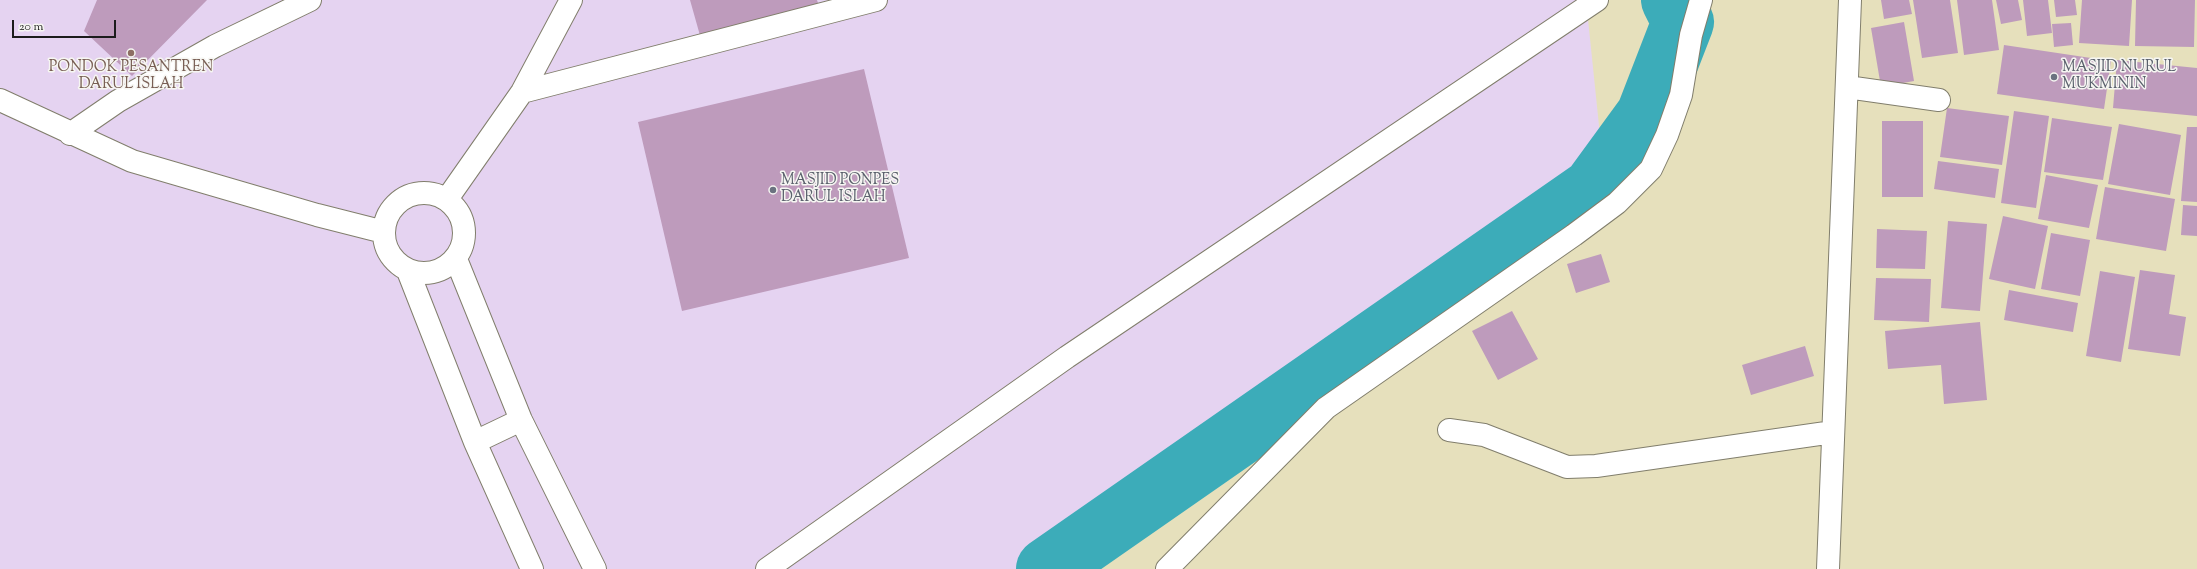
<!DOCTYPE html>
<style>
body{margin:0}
#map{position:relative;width:2197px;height:569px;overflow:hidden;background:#e6e0bc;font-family:"Sorts Mill Goudy",serif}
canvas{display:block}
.scale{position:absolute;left:12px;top:20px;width:104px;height:18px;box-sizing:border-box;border:2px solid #1c1c1c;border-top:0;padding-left:5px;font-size:12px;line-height:14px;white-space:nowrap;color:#1c1c1c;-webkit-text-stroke:3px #f6f6f2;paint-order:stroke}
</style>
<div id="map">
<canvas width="2197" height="569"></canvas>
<div class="scale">20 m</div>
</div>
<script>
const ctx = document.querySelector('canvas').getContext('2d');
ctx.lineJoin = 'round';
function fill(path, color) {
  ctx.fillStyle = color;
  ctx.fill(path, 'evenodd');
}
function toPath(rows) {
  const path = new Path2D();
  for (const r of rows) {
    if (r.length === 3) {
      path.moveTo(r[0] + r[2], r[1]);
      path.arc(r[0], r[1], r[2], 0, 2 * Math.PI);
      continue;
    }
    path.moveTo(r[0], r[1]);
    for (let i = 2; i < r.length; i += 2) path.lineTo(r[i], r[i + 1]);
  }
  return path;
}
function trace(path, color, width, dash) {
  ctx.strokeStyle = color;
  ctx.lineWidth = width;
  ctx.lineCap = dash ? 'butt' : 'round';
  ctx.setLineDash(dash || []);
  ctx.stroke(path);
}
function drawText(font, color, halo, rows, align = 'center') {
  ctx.font = font + ' "Sorts Mill Goudy",serif';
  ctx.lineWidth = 3;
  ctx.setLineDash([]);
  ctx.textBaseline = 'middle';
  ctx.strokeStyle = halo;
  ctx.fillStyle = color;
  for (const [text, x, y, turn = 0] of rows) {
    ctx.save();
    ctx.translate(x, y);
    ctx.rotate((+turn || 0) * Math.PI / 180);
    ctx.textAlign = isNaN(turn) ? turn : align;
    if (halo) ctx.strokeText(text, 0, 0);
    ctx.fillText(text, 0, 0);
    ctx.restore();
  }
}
const built = toPath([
 [0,0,1586,0,1601,145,1038,569,0,569]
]);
const river = toPath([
 [1047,569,1593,189,1647,115,1683,22,1672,0]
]);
const building = toPath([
 [97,0,207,0,132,76,84,31],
 [690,0,817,0,819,6,701,39],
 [1881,0,1909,0,1912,14,1884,19],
 [1913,0,1950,0,1958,53,1922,58],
 [1957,0,1992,0,1999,50,1964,55],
 [1996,0,2018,0,2022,20,2001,24],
 [2023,0,2048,0,2052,33,2027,36],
 [2054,0,2075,0,2077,15,2056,17],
 [2082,0,2132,0,2129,46,2079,43],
 [2136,0,2195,0,2194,47,2135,46],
 [1904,22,1914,81,1881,87,1871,28],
 [2071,23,2073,45,2054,47,2052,24],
 [2004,45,2111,61,2104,109,1997,94],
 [2117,60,2197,68,2197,116,2113,108],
 [864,69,909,258,682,311,638,122],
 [1947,108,2009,116,2002,165,1940,157],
 [2014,111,2049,116,2036,208,2001,203],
 [2052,118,2112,127,2103,180,2044,172],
 [1882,121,1923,121,1923,197,1882,197],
 [2119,124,2181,135,2170,195,2108,184],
 [2187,127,2197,127,2197,202,2181,201],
 [1938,161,1999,169,1995,198,1934,189],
 [2046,175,2098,185,2089,228,2038,219],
 [2105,187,2175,199,2166,251,2096,239],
 [2183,205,2197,206,2197,236,2181,235],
 [2003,216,2048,226,2035,289,1989,279],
 [1948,221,1987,224,1980,311,1941,308],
 [1877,229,1927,231,1925,269,1876,268],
 [2051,233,2090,240,2080,296,2041,289],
 [1601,254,1610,282,1576,293,1567,264],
 [2140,270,2175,275,2169,314,2186,317,2180,356,2128,349],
 [2100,271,2135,277,2121,362,2086,356],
 [1876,278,1931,279,1929,322,1874,320],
 [2009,290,2078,303,2073,332,2004,320],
 [1512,311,1538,359,1498,380,1472,331],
 [1980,322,1987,400,1944,404,1941,365,1888,369,1885,331],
 [1805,346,1814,376,1751,395,1742,365]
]);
const minor = toPath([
 [1847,87,1939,100],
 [522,92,876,0],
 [0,100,132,161,317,215,384,232],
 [70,134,118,101,215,46,310,0],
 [424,233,40],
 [447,199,522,92,571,0],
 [456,259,521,420,595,569],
 [408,271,475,442,532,569],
 [1449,430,1484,435,1567,467,1596,466,1833,432],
 [475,442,521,420],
 [767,569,1067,357,1597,0],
 [1167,569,1326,408,1574,235,1617,203,1651,169,1667,135,1681,95,1691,35,1701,0],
 [1828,569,1850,0]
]);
const markers = [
 [131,53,4,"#8d6e63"],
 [2054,77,4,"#6b7280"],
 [773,190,4,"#6b7280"]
];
const educationNames = [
 ["PONDOK PESANTREN",131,68],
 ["DARUL ISLAH",131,85]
];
const worshipNames = [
 ["MASJID NURUL",2062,68],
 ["MUKMININ",2062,85],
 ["MASJID PONPES",781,181],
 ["DARUL ISLAH",781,198]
];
fill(built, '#e5d3f1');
trace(river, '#3cacb9', 62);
fill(building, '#be9bbc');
trace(minor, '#817e6c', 24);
trace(minor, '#fff', 22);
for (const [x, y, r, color] of markers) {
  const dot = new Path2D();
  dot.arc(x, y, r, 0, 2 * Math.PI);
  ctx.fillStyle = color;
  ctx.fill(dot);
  trace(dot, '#f6f6f2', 1.5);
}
drawText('15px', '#785e54', '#f6f6f2', educationNames);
drawText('15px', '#5b616d', '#f6f6f2', worshipNames, 'left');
</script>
